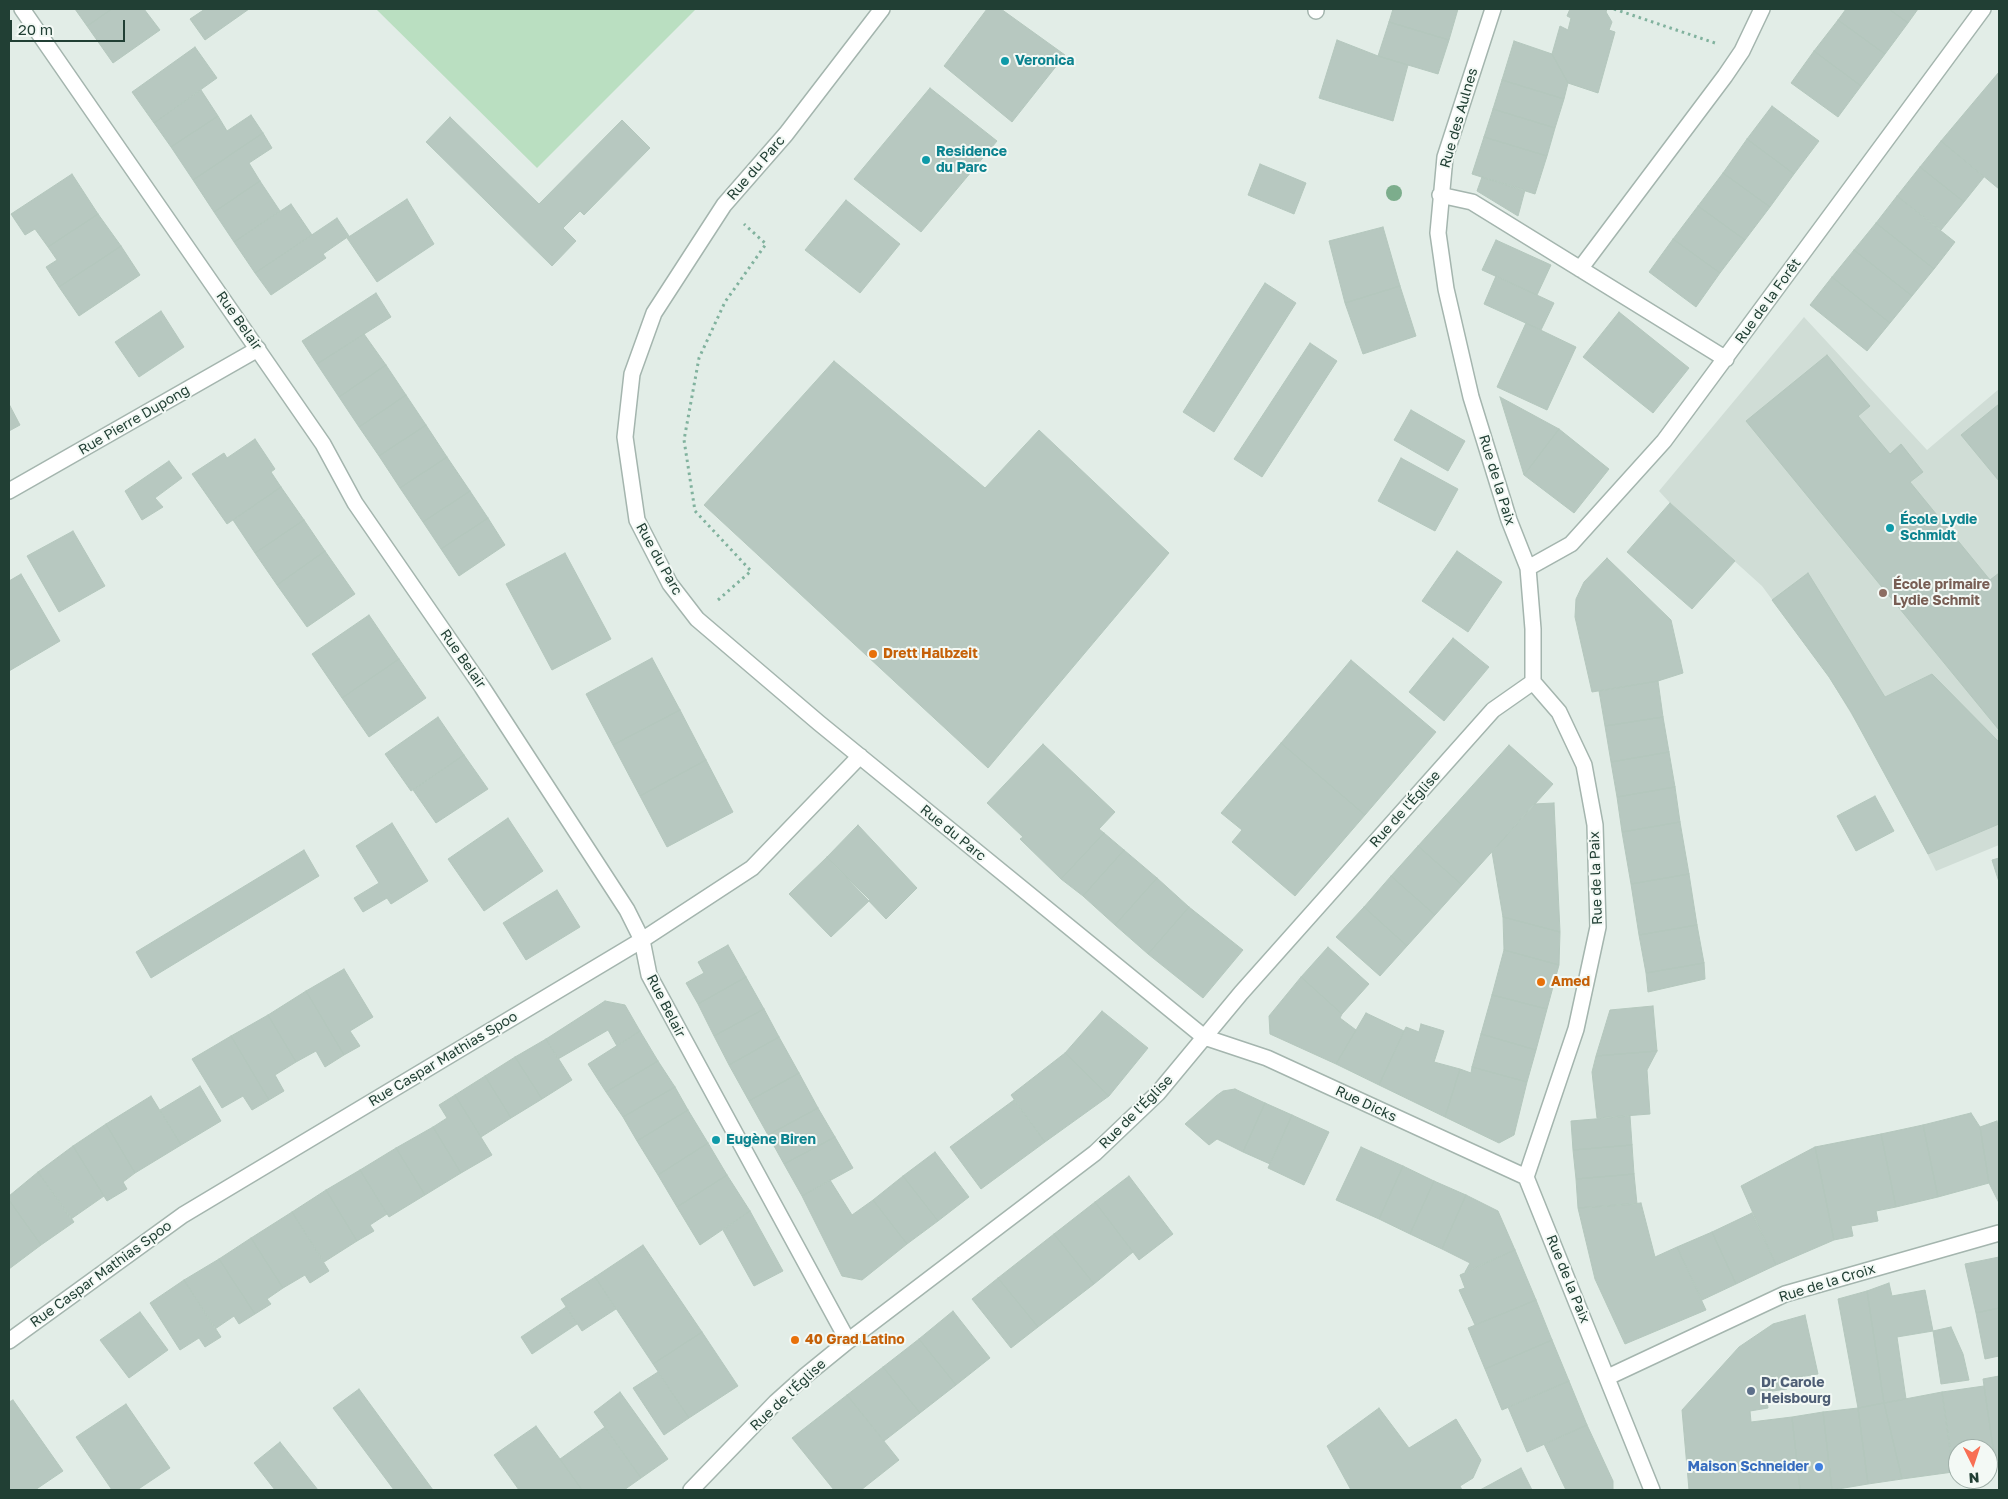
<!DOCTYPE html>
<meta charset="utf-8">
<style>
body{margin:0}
#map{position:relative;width:2008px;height:1499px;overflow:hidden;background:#e2ede7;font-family:"Golos Text",sans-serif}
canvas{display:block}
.frame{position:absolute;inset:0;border:10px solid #213f34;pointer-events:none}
.north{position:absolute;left:1948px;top:1439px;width:50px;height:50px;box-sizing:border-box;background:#f3f9f5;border:1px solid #9fafa8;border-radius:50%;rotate:176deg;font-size:14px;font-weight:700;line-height:20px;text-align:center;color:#213f34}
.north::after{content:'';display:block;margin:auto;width:18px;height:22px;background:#f86f54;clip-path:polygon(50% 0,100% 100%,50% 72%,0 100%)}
.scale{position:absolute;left:10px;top:20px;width:115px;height:22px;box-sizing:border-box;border:2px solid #213f34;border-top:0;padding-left:6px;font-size:15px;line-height:18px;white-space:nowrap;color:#213f34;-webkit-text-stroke:4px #f3f9f5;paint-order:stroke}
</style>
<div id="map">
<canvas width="2008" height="1499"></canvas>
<div class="frame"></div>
<div class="north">N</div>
<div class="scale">20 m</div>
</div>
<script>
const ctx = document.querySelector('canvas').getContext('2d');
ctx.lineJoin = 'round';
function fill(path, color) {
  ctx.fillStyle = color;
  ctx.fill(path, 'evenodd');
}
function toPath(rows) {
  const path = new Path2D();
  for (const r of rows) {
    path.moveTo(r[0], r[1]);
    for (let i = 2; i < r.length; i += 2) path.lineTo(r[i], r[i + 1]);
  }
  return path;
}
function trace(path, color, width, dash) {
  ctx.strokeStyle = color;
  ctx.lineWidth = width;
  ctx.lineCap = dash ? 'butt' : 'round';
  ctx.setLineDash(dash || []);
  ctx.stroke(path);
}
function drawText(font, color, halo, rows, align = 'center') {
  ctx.font = font + ' "Golos Text",sans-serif';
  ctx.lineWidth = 4;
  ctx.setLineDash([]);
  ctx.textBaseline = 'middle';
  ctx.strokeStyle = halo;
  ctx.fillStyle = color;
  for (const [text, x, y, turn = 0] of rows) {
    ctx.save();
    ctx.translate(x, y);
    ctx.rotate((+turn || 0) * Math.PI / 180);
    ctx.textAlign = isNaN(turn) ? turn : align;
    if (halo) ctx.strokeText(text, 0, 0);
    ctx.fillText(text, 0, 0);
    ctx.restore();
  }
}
const built = toPath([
 [1804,317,1927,450,1999,389,1999,845,1936,871,1887,774,1829,677,1762,586,1670,503,1659,491]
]);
const green = toPath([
 [376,9,696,9,537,168]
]);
const building = toPath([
 [75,9,112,9,87,26,75,9],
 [112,9,144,9,160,30,113,63,87,26,112,9],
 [205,9,249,9,205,40,190,19,205,9],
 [987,9,1001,9,1065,55,1012,122,944,66,987,9],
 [1393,9,1458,9,1449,40,1389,22,1393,9],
 [1570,9,1607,9,1606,12,1612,22,1609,30,1615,32,1598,93,1568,83,1552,54,1560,26,1568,30,1571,18,1567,16,1570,9],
 [1846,9,1889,9,1908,23,1885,54,1838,20,1846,9],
 [1889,9,1918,9,1908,23,1889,9],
 [1838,20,1885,54,1861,86,1814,51,1838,20],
 [1389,22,1449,40,1438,74,1378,56,1389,22],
 [1337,40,1378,56,1408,65,1393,121,1319,98,1337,40],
 [1514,41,1552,54,1568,83,1564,99,1502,80,1514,41],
 [195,47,217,78,154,123,132,92,195,47],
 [1814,51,1861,86,1838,117,1791,83,1814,51],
 [1999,72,1999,189,1941,141,1999,72],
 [1502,80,1564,99,1555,128,1493,109,1502,80],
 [930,88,997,141,921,232,854,179,930,88],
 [201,90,218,116,171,147,154,123,201,90],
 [1772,106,1819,141,1794,174,1747,139,1772,106],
 [1493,109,1555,128,1547,156,1484,137,1493,109],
 [251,115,263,133,193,180,171,147,218,116,227,131,251,115],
 [450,117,539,204,622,120,650,148,584,215,580,211,563,228,576,241,552,266,426,142,450,117],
 [263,133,272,148,249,163,260,181,214,212,193,180,263,133],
 [1484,137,1547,156,1535,194,1472,174,1484,137],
 [1747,139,1794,174,1770,207,1723,173,1747,139],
 [1941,141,1984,177,1964,202,1920,167,1941,141],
 [1260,164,1306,183,1294,214,1248,195,1260,164],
 [1920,167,1964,202,1941,230,1897,196,1920,167],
 [1723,173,1770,207,1745,240,1698,206,1723,173],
 [72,174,98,214,48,247,35,229,25,235,11,214,72,174],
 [1482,177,1525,190,1518,216,1477,191,1482,177],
 [260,181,280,211,234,242,214,212,260,181],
 [1897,196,1955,242,1934,269,1876,223,1897,196],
 [407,199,434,244,377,282,347,238,407,199],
 [846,200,900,244,860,293,805,250,846,200],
 [291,204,312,235,255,273,234,242,291,204],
 [1698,206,1745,240,1720,273,1673,239,1698,206],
 [98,214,121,246,59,287,46,267,57,260,48,247,98,214],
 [337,218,349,236,323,254,326,258,271,295,255,273,337,218],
 [1876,223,1934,269,1912,296,1854,250,1876,223],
 [1383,227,1400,286,1345,303,1329,241,1383,227],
 [1673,239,1720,273,1696,307,1649,272,1673,239],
 [1496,240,1551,265,1537,295,1482,270,1496,240],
 [121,246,140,275,79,316,59,287,121,246],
 [1854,250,1912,296,1890,323,1832,277,1854,250],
 [1496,276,1554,303,1541,330,1484,304,1496,276],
 [1832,277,1890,323,1867,351,1810,305,1832,277],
 [1265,283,1296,303,1214,432,1183,412,1265,283],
 [1400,286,1416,336,1363,354,1345,303,1400,286],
 [376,293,391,317,317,364,302,341,376,293],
 [161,311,184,347,139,377,115,342,161,311],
 [1619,312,1689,368,1653,413,1583,357,1619,312],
 [1526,323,1576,347,1547,410,1497,387,1526,323],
 [364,334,386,365,339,397,317,364,364,334],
 [1310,343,1337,361,1262,477,1234,459,1310,343],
 [1827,355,1870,406,1858,416,1890,454,1901,444,1923,472,1910,482,1990,580,1999,573,1999,730,1746,421,1827,355],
 [834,361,985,488,1039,430,1169,553,988,768,704,505,834,361],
 [386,365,406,395,359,427,339,397,386,365],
 [406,395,426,425,379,456,359,427,406,395],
 [1500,397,1559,429,1524,475,1500,397],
 [9,404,20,425,9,431,9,404],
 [1999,404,1999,481,1961,435,1999,404],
 [1411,410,1465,441,1448,471,1394,440,1411,410],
 [426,425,447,457,400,488,379,456,426,425],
 [1559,429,1609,469,1574,513,1524,475,1559,429],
 [255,439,275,469,271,472,281,487,227,524,192,474,224,453,227,458,255,439],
 [447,457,470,491,423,522,400,488,447,457],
 [1401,458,1458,489,1435,531,1378,501,1401,458],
 [169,461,182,478,155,498,163,507,142,520,125,491,169,461],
 [281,487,304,520,255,553,233,520,281,487],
 [470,491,488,518,441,549,423,522,470,491],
 [1670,503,1735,561,1692,609,1627,552,1670,503],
 [488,518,505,545,459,576,441,549,488,518],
 [304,520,325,551,277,585,255,553,304,520],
 [73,531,105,586,59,612,27,556,73,531],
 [325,551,355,594,307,627,277,585,325,551],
 [1457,551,1502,582,1468,632,1422,601,1457,551],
 [565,553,611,639,552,670,506,584,565,553],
 [1607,558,1671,620,1683,673,1658,681,1592,692,1575,617,1576,599,1584,582,1607,558],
 [1808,573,1885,697,1932,674,1999,742,1999,824,1928,854,1851,712,1829,677,1772,600,1808,573],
 [21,574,60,641,9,671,9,581,21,574],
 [369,615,399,659,342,698,312,654,369,615],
 [1453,638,1489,667,1444,721,1409,692,1453,638],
 [652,658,680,710,613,745,586,694,652,658],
 [399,659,426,698,369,737,342,698,399,659],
 [1351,660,1436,732,1365,815,1281,743,1351,660],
 [1658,681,1663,717,1605,726,1599,691,1658,681],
 [680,710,706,760,640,796,613,745,680,710],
 [438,717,464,755,411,791,385,754,438,717],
 [1663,717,1669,752,1611,762,1605,726,1663,717],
 [1281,743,1365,815,1295,896,1232,842,1242,830,1221,813,1281,743],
 [1043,744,1115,812,1099,829,1104,833,1061,879,1020,839,1023,837,987,803,1043,744],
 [1509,745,1553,784,1462,885,1418,846,1509,745],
 [1669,752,1675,787,1617,797,1611,762,1669,752],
 [464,755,488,789,436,823,413,790,464,755],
 [706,760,733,812,667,847,640,796,706,760],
 [1675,787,1680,822,1622,832,1617,797,1675,787],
 [1875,796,1894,831,1856,851,1837,816,1875,796],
 [1554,803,1560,932,1503,917,1492,852,1534,804,1554,803],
 [508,818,543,871,484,911,448,859,508,818],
 [1680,822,1689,874,1631,884,1622,832,1680,822],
 [392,823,428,881,391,904,387,898,363,912,354,898,379,883,356,846,392,823],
 [858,825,917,888,886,919,827,857,858,825],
 [1104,833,1124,850,1083,896,1061,879,1104,833],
 [1418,846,1462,885,1435,915,1391,876,1418,846],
 [304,850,319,876,151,978,136,952,304,850],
 [1124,850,1157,878,1115,925,1083,896,1124,850],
 [827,857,870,900,831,937,789,894,827,857],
 [1999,858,1999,882,1992,860,1999,858],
 [1689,874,1697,925,1639,935,1631,884,1689,874],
 [1391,876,1435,915,1407,946,1364,907,1391,876],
 [1157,878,1189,907,1148,954,1115,925,1157,878],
 [557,890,580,927,526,960,503,923,557,890],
 [1189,907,1243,950,1203,998,1148,954,1189,907],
 [1364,907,1407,946,1380,976,1336,937,1364,907],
 [1503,917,1560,932,1559,965,1504,950,1503,917],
 [1697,925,1704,963,1646,973,1639,935,1697,925],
 [728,945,746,977,698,1004,686,983,704,973,698,962,728,945],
 [1328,947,1369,984,1342,1014,1301,977,1328,947],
 [1504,950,1559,965,1547,1009,1492,995,1504,950],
 [1704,963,1705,979,1648,992,1646,973,1704,963],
 [344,969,373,1017,350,1031,360,1046,344,1055,306,991,344,969],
 [746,977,764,1009,714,1036,698,1004,746,977],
 [1301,977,1342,1014,1340,1018,1356,1030,1336,1064,1270,1034,1269,1016,1301,977],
 [306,991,344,1055,325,1067,316,1051,296,1062,268,1015,306,991],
 [1492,995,1547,1009,1536,1050,1481,1034,1492,995],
 [605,1001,625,1005,640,1031,617,1046,608,1030,558,1059,546,1039,605,1001],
 [1653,1006,1657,1051,1596,1056,1610,1010,1653,1006],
 [764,1009,779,1037,729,1065,714,1036,764,1009],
 [1102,1011,1148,1048,1109,1096,1065,1053,1102,1011],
 [1366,1013,1404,1031,1379,1085,1336,1064,1366,1013],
 [268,1015,296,1062,275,1075,284,1091,269,1100,231,1036,268,1015],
 [1421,1024,1444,1031,1434,1062,1460,1069,1445,1117,1379,1085,1406,1027,1419,1032,1421,1024],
 [640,1031,658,1061,606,1092,588,1064,640,1031],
 [1481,1034,1536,1050,1527,1082,1472,1067,1481,1034],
 [231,1036,269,1100,252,1110,243,1096,222,1108,192,1059,231,1036],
 [779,1037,799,1073,749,1101,729,1065,779,1037],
 [546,1039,572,1080,542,1099,515,1057,546,1039],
 [1657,1051,1647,1070,1650,1114,1597,1118,1592,1072,1596,1056,1657,1051],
 [1065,1053,1109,1096,1045,1142,1011,1095,1065,1053],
 [515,1057,542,1099,511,1118,485,1076,515,1057],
 [658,1061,675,1087,623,1117,606,1092,658,1061],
 [1472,1067,1527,1082,1514,1135,1499,1143,1445,1117,1460,1069,1471,1073,1472,1067],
 [799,1073,818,1108,768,1135,749,1101,799,1073],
 [485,1076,511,1118,481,1137,455,1095,485,1076],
 [200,1086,221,1121,181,1145,160,1110,200,1086],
 [675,1087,688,1110,637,1141,623,1117,675,1087],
 [1235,1089,1265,1103,1243,1152,1217,1139,1209,1145,1185,1124,1216,1096,1223,1091,1235,1089],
 [455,1095,492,1155,461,1173,433,1127,447,1118,439,1105,455,1095],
 [151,1096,181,1145,135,1173,106,1124,151,1096],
 [1014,1100,1045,1142,981,1189,950,1147,1014,1100],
 [1265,1103,1292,1115,1270,1164,1243,1152,1265,1103],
 [818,1108,835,1137,784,1164,768,1135,818,1108],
 [688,1110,708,1143,658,1175,637,1141,688,1110],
 [1971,1113,1980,1127,1989,1183,1938,1197,1923,1125,1971,1113],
 [1292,1115,1329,1132,1304,1185,1268,1168,1292,1115],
 [1630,1116,1632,1145,1573,1150,1571,1121,1630,1116],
 [1997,1121,1999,1130,1999,1203,1989,1183,1980,1127,1997,1121],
 [106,1124,135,1173,123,1182,127,1189,107,1201,73,1146,106,1124],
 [1923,1125,1938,1197,1896,1207,1881,1134,1923,1125],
 [433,1127,461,1173,425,1195,396,1148,433,1127],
 [1881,1134,1896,1207,1876,1211,1878,1221,1851,1226,1853,1236,1834,1240,1815,1147,1881,1134],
 [835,1137,853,1168,802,1196,784,1164,835,1137],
 [708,1143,727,1175,677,1207,658,1175,708,1143],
 [1632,1145,1634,1174,1576,1179,1573,1150,1632,1145],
 [73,1146,104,1196,71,1219,38,1172,73,1146],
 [1361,1147,1403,1166,1379,1219,1336,1200,1361,1147],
 [1815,1147,1834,1240,1776,1265,1741,1186,1815,1147],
 [396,1148,425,1195,389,1217,360,1170,396,1148],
 [935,1152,969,1197,938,1221,903,1176,935,1152],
 [1403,1166,1434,1181,1410,1234,1379,1219,1403,1166],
 [360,1170,387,1214,370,1225,374,1231,357,1241,326,1190,360,1170],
 [38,1172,74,1222,41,1245,9,1200,9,1196,38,1172],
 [1634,1174,1637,1204,1578,1208,1576,1179,1634,1174],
 [727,1175,750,1211,700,1245,677,1207,727,1175],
 [903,1176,938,1221,907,1244,873,1200,903,1176],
 [1129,1176,1173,1234,1139,1260,1095,1202,1129,1176],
 [830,1180,852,1215,873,1200,907,1244,862,1280,842,1276,802,1196,830,1180],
 [1434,1181,1466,1195,1442,1249,1410,1234,1434,1181],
 [326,1190,357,1241,324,1262,292,1212,326,1190],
 [1466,1195,1498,1211,1515,1250,1465,1272,1470,1263,1442,1249,1466,1195],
 [9,1200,41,1245,9,1269,9,1200],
 [1095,1202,1133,1252,1094,1284,1054,1234,1095,1202],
 [1641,1203,1655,1257,1677,1247,1706,1310,1625,1344,1595,1279,1578,1208,1641,1203],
 [750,1211,783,1271,754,1286,723,1230,750,1211],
 [292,1212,329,1271,310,1283,305,1275,283,1288,251,1238,292,1212],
 [1752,1213,1776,1265,1736,1284,1712,1232,1752,1213],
 [1712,1232,1736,1284,1702,1300,1677,1247,1712,1232],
 [1054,1234,1094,1284,1038,1327,998,1278,1054,1234],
 [251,1238,283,1288,267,1299,271,1304,255,1314,219,1259,251,1238],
 [643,1245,702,1332,653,1364,595,1277,643,1245],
 [1515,1250,1536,1300,1475,1325,1459,1290,1465,1288,1460,1275,1515,1250],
 [1999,1257,1999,1308,1976,1313,1965,1264,1999,1257],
 [219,1259,255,1314,239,1324,234,1316,215,1329,184,1280,219,1259],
 [595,1277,616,1309,582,1331,561,1299,595,1277],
 [998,1278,1038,1327,1011,1348,972,1299,998,1278],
 [184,1280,221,1337,205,1347,199,1338,180,1350,150,1303,184,1280],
 [1889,1283,1892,1296,1925,1290,1933,1331,1897,1337,1906,1399,1884,1403,1867,1291,1889,1283],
 [1867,1291,1884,1403,1858,1408,1838,1299,1867,1291],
 [1536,1300,1552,1340,1485,1369,1468,1328,1536,1300],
 [566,1307,577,1324,532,1354,521,1337,566,1307],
 [1999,1308,1999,1356,1985,1359,1976,1313,1999,1308],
 [953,1311,990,1358,956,1385,919,1339,953,1311],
 [140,1312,168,1350,129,1378,100,1340,140,1312],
 [1805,1315,1818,1374,1786,1379,1787,1389,1766,1392,1768,1408,1750,1411,1751,1422,1792,1417,1800,1490,1689,1490,1682,1410,1739,1347,1773,1324,1805,1315],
 [1951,1327,1963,1354,1969,1380,1941,1384,1933,1331,1951,1327],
 [702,1332,738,1386,689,1418,653,1364,702,1332],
 [919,1339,956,1385,920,1413,883,1367,919,1339],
 [1552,1340,1569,1381,1502,1410,1485,1369,1552,1340],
 [883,1367,920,1413,884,1441,847,1395,883,1367],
 [658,1372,689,1418,664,1435,633,1388,658,1372],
 [1999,1376,1999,1460,1995,1461,1983,1379,1999,1376],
 [1569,1381,1587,1425,1527,1452,1508,1407,1569,1381],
 [1984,1386,1995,1461,1988,1462,1988,1449,1958,1449,1958,1466,1953,1467,1942,1392,1984,1386],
 [359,1389,433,1490,394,1490,333,1408,359,1389],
 [620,1392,668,1459,641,1478,594,1412,620,1392],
 [1942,1392,1953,1472,1902,1479,1884,1403,1942,1392],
 [847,1395,899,1460,861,1490,834,1490,792,1438,847,1395],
 [13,1400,63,1471,35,1490,9,1490,9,1402,13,1400],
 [1884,1403,1902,1479,1868,1484,1858,1408,1884,1403],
 [126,1404,170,1468,137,1490,112,1490,76,1437,126,1404],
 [1379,1408,1409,1448,1456,1419,1481,1460,1473,1478,1460,1486,1462,1490,1351,1490,1327,1446,1379,1408],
 [1858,1408,1868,1484,1832,1490,1823,1412,1858,1408],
 [1823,1412,1832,1490,1800,1490,1792,1417,1823,1412],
 [1587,1425,1613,1481,1613,1490,1566,1490,1544,1444,1587,1425],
 [536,1426,560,1459,582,1490,519,1490,494,1455,536,1426],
 [605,1427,641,1478,624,1490,582,1490,560,1459,605,1427],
 [280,1442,318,1490,275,1490,254,1463,280,1442],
 [1521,1468,1532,1490,1480,1490,1521,1468]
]);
const path = toPath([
 [1614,9,1715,43],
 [718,600,751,571,695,511,684,440,699,358,725,302,766,244,744,224]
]);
const minor = toPath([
 [22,9,323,444,355,503,482,687,627,910,642,940,649,975,848,1341],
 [882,9,786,134,724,205,654,313,632,374,625,437,637,520,670,584,697,619,819,723,1204,1037,1267,1058,1526,1177],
 [1493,9,1445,157,1438,233,1446,289,1471,397,1509,520,1528,568,1533,629,1533,682,1559,712,1584,765,1595,825,1598,927,1576,1029,1526,1177,1652,1490],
 [1316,11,1316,9],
 [1440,195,1472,202,1726,359],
 [1580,269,1725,76,1742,51,1762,9],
 [9,491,258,349],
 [1528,568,1571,544,1664,441,1983,9],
 [9,1341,183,1215,642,940,752,868,860,756],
 [1608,1377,1785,1294,1999,1233],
 [691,1490,776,1402,805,1376,848,1341,1095,1153,1158,1093,1241,993,1493,710,1533,682]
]);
const trees = [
 [1394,193]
];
const markers = [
 [1005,61,5,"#0f9aa8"],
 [926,160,5,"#0f9aa8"],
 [1890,528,5,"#0f9aa8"],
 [1883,593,5,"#8d6e63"],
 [873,654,5,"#e8710a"],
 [1541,982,5,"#e8710a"],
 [716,1140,5,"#0f9aa8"],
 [795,1340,5,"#e8710a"],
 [1751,1391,5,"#5c6f8a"],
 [1819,1467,5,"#3f7fe0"]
];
const cultureNames = [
 ["Veronica",1015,61],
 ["Residence",936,152],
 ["du Parc",936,168],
 ["École Lydie",1900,520],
 ["Schmidt",1900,536],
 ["Eugène Biren",726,1140]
];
const streetNames = [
 ["Rue des Aulnes",1459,118,-74],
 ["Rue du Parc",756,168,-49],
 ["Rue de la Forêt",1768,301,-54],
 ["Rue Belair",239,321,55],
 ["Rue Pierre Dupong",134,420,-30],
 ["Rue de la Paix",1497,480,73],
 ["Rue du Parc",659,559,61],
 ["Rue Belair",463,659,55],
 ["Rue de l'Église",1405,809,-48],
 ["Rue du Parc",953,833,39],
 ["Rue de la Paix",1596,878,-92],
 ["Rue Belair",666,1006,63],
 ["Rue Caspar Mathias Spoo",443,1059,-31],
 ["Rue Dicks",1366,1104,25],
 ["Rue de l'Église",1136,1112,-45],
 ["Rue Caspar Mathias Spoo",101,1274,-36],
 ["Rue de la Paix",1568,1279,68],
 ["Rue de la Croix",1827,1283,-17],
 ["Rue de l'Église",788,1395,-43]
];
const educationNames = [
 ["École primaire",1893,585],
 ["Lydie Schmit",1893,601]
];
const foodNames = [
 ["Drett Halbzeit",883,654],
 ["Amed",1551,982],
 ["40 Grad Latino",805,1340]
];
const serviceNames = [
 ["Dr Carole",1761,1383],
 ["Heisbourg",1761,1399]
];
const shopNames = [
 ["Maison Schneider",1809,1467]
];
fill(built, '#d0ddd6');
fill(green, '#badfc1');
fill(building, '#b7c8c0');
trace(building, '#b4c7bd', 1);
trace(minor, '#a4b5ae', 18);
trace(path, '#81b29e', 3, [2.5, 4]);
trace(minor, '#fff', 15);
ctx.fillStyle = '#7cad8c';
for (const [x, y] of trees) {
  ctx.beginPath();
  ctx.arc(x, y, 8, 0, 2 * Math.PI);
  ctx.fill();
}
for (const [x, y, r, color] of markers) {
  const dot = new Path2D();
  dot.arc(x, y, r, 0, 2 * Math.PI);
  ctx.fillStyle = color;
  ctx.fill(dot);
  trace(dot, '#f3f9f5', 2);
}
drawText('bold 14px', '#0d838f', '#f3f9f5', cultureNames, 'left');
drawText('14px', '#213f34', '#f3f9f5', streetNames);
drawText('bold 14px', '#785e54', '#f3f9f5', educationNames, 'left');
drawText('bold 14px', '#c56008', '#f3f9f5', foodNames, 'left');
drawText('bold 14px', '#4e5e75', '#f3f9f5', serviceNames, 'left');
drawText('bold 14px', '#366cbe', '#f3f9f5', shopNames, 'right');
</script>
